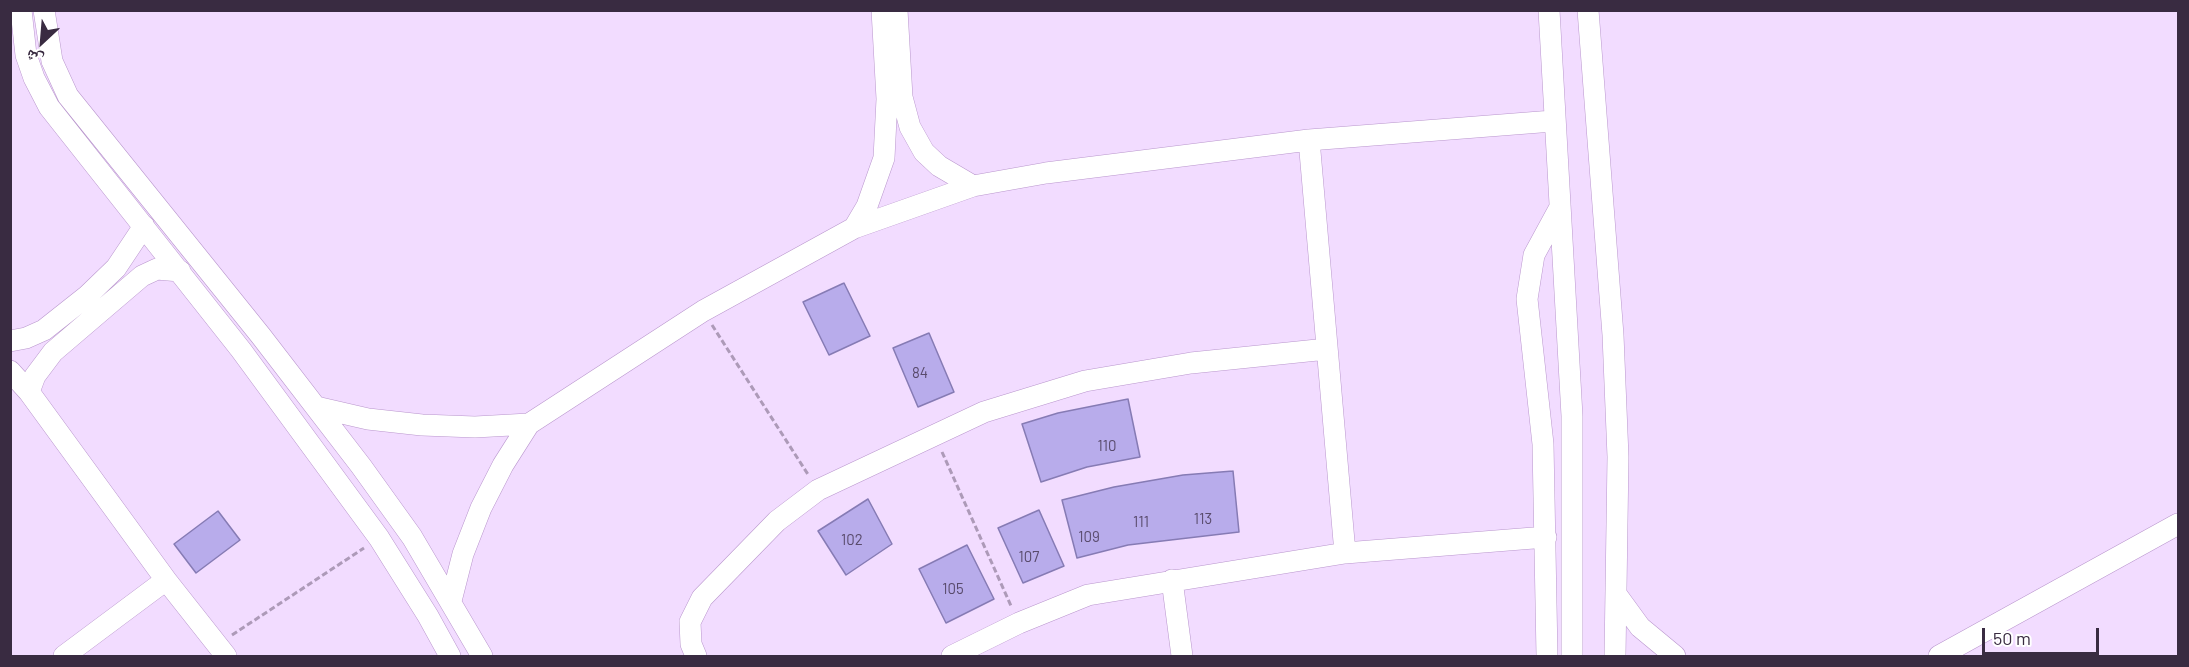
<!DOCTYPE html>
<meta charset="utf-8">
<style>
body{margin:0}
#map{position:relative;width:2189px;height:667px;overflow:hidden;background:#f2dcff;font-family:Barlow,"Noto Naskh Arabic",sans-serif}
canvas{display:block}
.frame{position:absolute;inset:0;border:12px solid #392b41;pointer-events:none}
.north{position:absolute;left:12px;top:12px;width:60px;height:60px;-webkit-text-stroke:4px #fff;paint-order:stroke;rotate:206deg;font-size:16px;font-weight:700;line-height:24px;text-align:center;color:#392b41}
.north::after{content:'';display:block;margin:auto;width:21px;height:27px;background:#392b41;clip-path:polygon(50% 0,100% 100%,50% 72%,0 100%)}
.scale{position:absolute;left:1982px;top:628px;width:117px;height:27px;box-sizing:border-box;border:3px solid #392b41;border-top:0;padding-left:8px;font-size:18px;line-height:21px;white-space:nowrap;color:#392b41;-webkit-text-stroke:4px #fff;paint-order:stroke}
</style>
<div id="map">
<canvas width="2189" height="667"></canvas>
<div class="frame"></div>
<div class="north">ش</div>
<div class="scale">50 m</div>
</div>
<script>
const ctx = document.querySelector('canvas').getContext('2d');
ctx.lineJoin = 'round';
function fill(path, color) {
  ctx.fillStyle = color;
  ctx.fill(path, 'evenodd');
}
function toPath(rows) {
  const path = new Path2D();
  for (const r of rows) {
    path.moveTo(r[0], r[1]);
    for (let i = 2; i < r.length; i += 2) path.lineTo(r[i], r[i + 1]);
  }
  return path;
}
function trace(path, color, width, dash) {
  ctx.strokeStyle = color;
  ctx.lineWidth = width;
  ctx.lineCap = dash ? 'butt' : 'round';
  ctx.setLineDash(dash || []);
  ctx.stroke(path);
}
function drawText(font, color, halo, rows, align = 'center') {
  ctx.font = font + ' Barlow,sans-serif';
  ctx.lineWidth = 5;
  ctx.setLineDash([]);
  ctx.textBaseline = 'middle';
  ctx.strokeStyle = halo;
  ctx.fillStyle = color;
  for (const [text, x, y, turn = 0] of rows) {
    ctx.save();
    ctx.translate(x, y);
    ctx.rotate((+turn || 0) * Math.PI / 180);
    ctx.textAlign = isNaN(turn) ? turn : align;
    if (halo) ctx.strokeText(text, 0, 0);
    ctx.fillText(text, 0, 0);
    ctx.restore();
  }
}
const building = toPath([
 [844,283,870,336,829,355,803,302,844,283],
 [929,333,954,392,918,407,893,348,929,333],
 [1128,399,1140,457,1087,467,1041,482,1022,424,1058,413,1128,399],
 [1233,471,1239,532,1128,545,1077,558,1062,500,1114,487,1183,475,1233,471],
 [868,499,892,544,846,575,818,531,868,499],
 [1039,510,1064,566,1023,583,998,528,1039,510],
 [218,511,240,540,196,573,174,544,218,511],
 [967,545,994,599,946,623,919,569,967,545]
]);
const path = toPath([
 [712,325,809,476],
 [942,452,1012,608],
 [232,635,364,548]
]);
const minor = toPath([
 [21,10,26,55,34,78,49,107,241,350,379,538,428,616,450,656],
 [44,10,52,61,68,96,261,336,361,466,412,537,482,656],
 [897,10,902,97,910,127,924,152,939,166,973,186],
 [1549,10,1572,416,1572,656],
 [1588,10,1613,335,1618,457,1615,656],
 [1309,140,1345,553],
 [854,228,867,206,884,158,887,99,882,10],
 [10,341,26,338,44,330,87,296,116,268,144,226],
 [10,371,29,392,166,580,226,656],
 [29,392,35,376,53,352,142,276,157,269,180,271],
 [316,407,368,419,422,425,475,427,529,424],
 [1172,580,1182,656],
 [1616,594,1640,627,1675,656],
 [451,601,463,554,481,508,503,465,529,424,703,311,854,228,973,186,1046,173,1309,140,1553,121],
 [64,656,166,580],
 [696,656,691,644,690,622,702,598,777,521,818,490,984,412,1085,381,1191,363,1327,349],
 [952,656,1019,623,1088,595,1345,553,1546,537],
 [1547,656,1543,444,1527,299,1534,255,1559,209],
 [1939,656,2178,524]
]);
const numberNames = [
 ["84",920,373],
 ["110",1107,446],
 ["113",1203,519],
 ["111",1141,522],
 ["109",1089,537],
 ["102",852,540],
 ["107",1029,557],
 ["105",953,589]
];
fill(building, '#b8aceb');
trace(building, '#867bb4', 1.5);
trace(minor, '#b996cd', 22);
trace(path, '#ad9ab8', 3, [6, 3]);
trace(minor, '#fff', 21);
drawText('15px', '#594b6c', null, numberNames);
</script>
